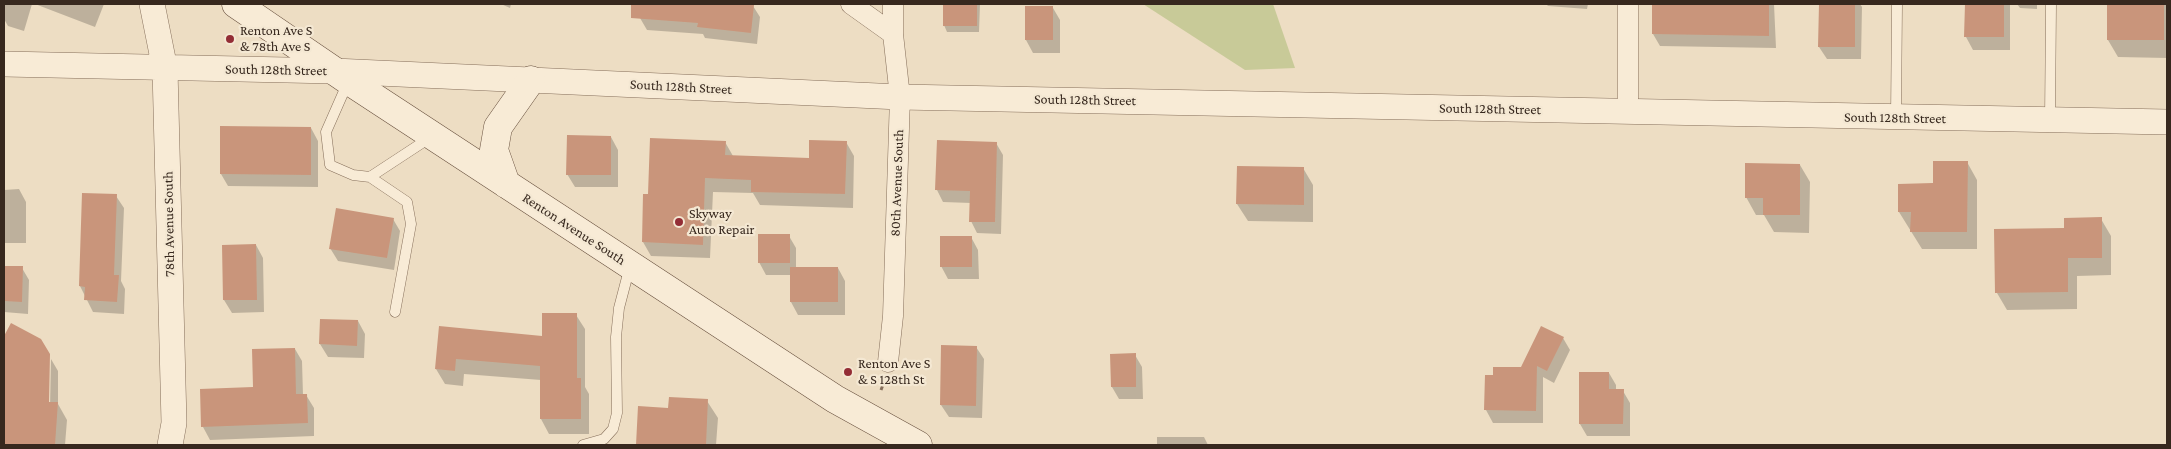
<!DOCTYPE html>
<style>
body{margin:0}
#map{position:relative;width:2171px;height:449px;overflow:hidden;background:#edddc3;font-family:"Crimson Pro",serif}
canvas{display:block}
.frame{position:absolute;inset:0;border:5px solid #37281e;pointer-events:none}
</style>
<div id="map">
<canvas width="2171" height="449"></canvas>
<div class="frame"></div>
</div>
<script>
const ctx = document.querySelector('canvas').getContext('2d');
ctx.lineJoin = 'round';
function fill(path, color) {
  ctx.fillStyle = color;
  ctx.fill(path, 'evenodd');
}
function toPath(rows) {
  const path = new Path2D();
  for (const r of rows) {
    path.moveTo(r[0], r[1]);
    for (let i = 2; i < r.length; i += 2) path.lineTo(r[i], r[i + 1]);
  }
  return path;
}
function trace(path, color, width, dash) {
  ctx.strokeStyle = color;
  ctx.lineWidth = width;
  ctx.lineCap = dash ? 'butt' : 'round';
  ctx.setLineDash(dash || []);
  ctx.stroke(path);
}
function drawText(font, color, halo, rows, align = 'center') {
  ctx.font = font + ' "Crimson Pro",serif';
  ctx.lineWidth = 4.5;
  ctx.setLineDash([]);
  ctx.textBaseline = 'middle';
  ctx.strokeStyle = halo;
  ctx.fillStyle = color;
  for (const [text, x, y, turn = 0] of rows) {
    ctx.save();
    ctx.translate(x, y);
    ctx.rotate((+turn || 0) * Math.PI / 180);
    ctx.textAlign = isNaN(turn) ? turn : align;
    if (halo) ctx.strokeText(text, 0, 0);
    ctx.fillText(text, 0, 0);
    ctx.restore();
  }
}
const green = toPath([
 [1143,4,1273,4,1295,68,1245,70]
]);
const shadow = toPath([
 [4,4,32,4,24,31,8,26,4,19],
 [35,4,104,4,95,27],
 [501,4,511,4,510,8],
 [641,4,741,4,753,6,760,17,757,44,705,38,703,34,647,30,640,18],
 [944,4,980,4,979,32,947,32,944,25],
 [1546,4,1588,4,1587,9,1548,6],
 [1653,4,1774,4,1776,48,1660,46,1653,34],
 [1820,4,1860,4,1862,7,1861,59,1827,59,1819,47],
 [1966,4,2010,4,2010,50,1973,50,1966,37],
 [2017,4,2037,4,2037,9,2020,8],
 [2108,4,2167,4,2167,58,2118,57,2108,40],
 [1026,8,1053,8,1060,20,1060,53,1033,53,1026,40],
 [311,128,318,141,318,187,228,186,221,174],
 [611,137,618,150,618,187,575,187,567,174],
 [938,141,996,143,1003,155,1001,234,977,233,971,221,971,203,943,202,937,190],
 [725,142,733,156,810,159,846,142,854,156,853,208,760,205,753,193,713,192,710,258,651,256,643,242,649,195],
 [1967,162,1977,180,1977,249,1922,249,1899,212],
 [1800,165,1810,182,1809,233,1774,232,1764,215,1756,215,1746,197],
 [1303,168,1313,185,1313,222,1248,221,1237,204],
 [19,189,26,202,26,243,4,243,4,190],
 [116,196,124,208,121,281,125,289,124,314,93,312,80,286],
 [393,219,400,231,394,270,338,261,330,248],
 [2101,219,2111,236,2111,275,2077,276,2077,309,2007,310,1997,293,2065,230],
 [789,236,796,248,796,268,838,268,845,281,845,315,798,315,791,302,791,275,766,275,759,262],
 [971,237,978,250,979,279,948,279,941,266],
 [256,245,263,258,264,312,232,313,224,300,224,246],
 [4,267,22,268,29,280,28,314,4,312],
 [576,315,585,329,585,387,589,394,589,434,549,434,541,419,541,380,464,374,463,386,445,384,436,369,440,327,543,337],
 [358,321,365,334,364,358,328,357,320,344],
 [11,325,50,408,51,359,58,371,58,404,67,420,65,445,4,445,4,339],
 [1563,338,1570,350,1554,383,1543,377,1543,423,1493,423,1486,410,1486,376,1495,376,1522,368],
 [976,347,984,359,982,418,949,417,941,405],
 [295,349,302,361,303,395,306,395,314,408,314,436,210,440,203,427,201,391,255,389],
 [1135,355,1142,367,1143,399,1119,399,1112,387],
 [1609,373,1616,385,1616,390,1623,391,1630,403,1630,436,1587,436,1580,424],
 [707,401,718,418,716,445,637,445,639,407,670,409],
 [1157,437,1204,437,1208,445,1157,445]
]);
const building = toPath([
 [631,4,754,5,751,33,697,27,698,23,631,18],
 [943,4,977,4,977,26,943,26],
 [1652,4,1769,4,1769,36,1652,34],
 [1819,4,1855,4,1855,47,1818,47],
 [1965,4,2004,4,2004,37,1964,37],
 [2107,4,2164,4,2164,40,2107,40],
 [1025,6,1053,6,1053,40,1025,40],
 [220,126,311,127,311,175,220,174],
 [567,135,611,136,611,175,566,175],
 [650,138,726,141,725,155,809,158,809,140,847,141,845,194,751,192,751,180,705,178,703,245,642,242,643,194,648,194],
 [937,140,997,142,995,222,969,222,970,191,935,190],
 [1933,161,1968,161,1967,232,1910,232,1911,212,1898,212,1898,184,1933,183],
 [1745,163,1800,164,1800,215,1763,215,1763,198,1745,198],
 [1237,166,1304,167,1304,205,1236,204],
 [82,193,117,194,114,275,119,275,117,302,84,300,85,287,79,286],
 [336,208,394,218,387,258,329,249],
 [2102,217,2102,258,2068,258,2068,292,1995,293,1994,229,2064,228,2064,218],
 [758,234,790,234,790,263,758,263],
 [940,236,972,236,972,267,940,267],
 [256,244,257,300,223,300,222,245],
 [4,266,23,266,22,302,4,301],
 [790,267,838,267,838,302,790,302],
 [542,313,577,313,577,378,581,378,581,419,540,419,540,366,456,359,455,371,435,369,439,326,542,336],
 [320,319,358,320,357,346,319,344],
 [11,323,41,339,50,354,49,402,58,402,55,445,4,445,4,336],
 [1541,326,1564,337,1547,371,1537,366,1536,411,1484,410,1485,375,1493,375,1493,367,1521,367],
 [941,345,977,346,976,406,940,405],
 [295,348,296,394,307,394,308,423,201,427,200,389,253,387,252,349],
 [1136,353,1136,387,1111,387,1110,354],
 [1579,372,1609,372,1609,389,1624,389,1623,424,1579,424],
 [669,397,708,399,706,445,636,445,638,406,668,408]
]);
const path = toPath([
 [881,390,884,382]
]);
const service = toPath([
 [348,82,326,132,330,165,353,175,370,177,431,137],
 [1896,117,1897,4],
 [2050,120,2051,4],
 [370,177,407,202,411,224,395,312],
 [583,445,604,439,613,429,617,413,616,337,619,308,630,266]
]);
const minor = toPath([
 [851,4,893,34],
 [1628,112,1628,4],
 [888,362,893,316,900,97,893,34,893,4]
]);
const tertiary = toPath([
 [152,4,165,69,174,423,170,445],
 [4,64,334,71,900,97,2167,122]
]);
const secondary = toPath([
 [236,4,349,81,835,399,918,445],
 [506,184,494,150,498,127,531,80]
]);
const markers = [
 [230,39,5,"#932d35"],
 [679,222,5,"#932d35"],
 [848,372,5,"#932d35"]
];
const poiNames = [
 ["Renton Ave S",240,31],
 ["& 78th Ave S",240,47],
 ["Skyway",689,214],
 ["Auto Repair",689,230],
 ["Renton Ave S",858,364],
 ["& S 128th St",858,380]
];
const streetNames = [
 ["South 128th Street",276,70,1],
 ["South 128th Street",681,87,3],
 ["South 128th Street",1085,100,1],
 ["South 128th Street",1490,109,1],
 ["South 128th Street",1895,118,1],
 ["80th Avenue South",897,183,-88],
 ["78th Avenue South",169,224,-91],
 ["Renton Avenue South",574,229,33]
];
fill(green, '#c8ca98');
fill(shadow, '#0003');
fill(building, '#c9957b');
trace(service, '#866f5b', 11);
trace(minor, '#866f5b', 21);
trace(tertiary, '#866f5b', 26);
trace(secondary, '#68503e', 29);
trace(path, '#866f5b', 3, [4, 2.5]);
trace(service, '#f8ebd6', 10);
trace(minor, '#f8ebd6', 20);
trace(tertiary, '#f8ebd6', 25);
trace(secondary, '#f8ebd6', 28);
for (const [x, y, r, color] of markers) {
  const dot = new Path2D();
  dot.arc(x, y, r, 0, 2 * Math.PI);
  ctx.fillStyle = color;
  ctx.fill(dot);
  trace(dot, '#f4e8d3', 2);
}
drawText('14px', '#37281e', '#f4e8d3', poiNames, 'left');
drawText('14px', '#37281e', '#f4e8d3', streetNames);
</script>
